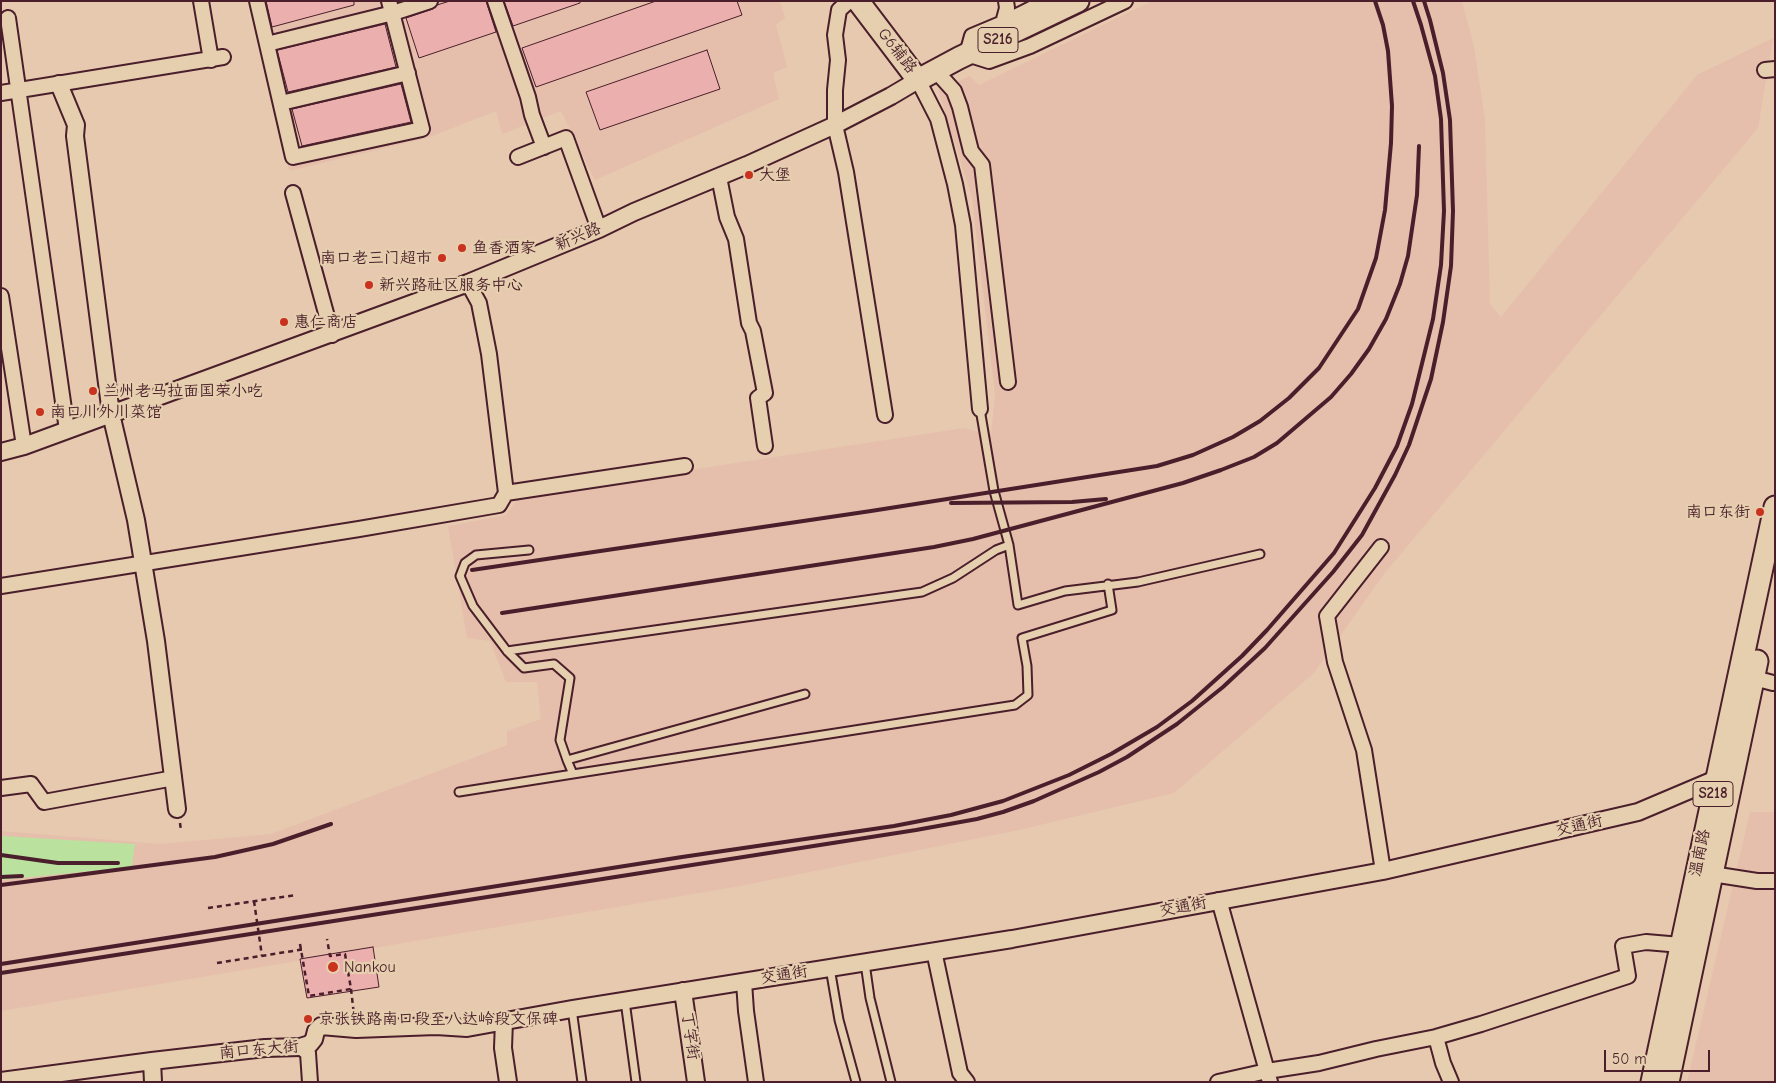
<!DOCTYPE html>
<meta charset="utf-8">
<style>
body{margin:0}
#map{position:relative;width:1776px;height:1083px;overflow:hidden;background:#e7c9af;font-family:"Comic Neue",sans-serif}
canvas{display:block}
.frame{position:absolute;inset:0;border:2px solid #4a1f2b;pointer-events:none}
.scale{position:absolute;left:1604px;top:1050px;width:106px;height:22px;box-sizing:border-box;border:2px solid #4a1f2b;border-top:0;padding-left:6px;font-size:15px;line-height:18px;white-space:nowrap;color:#4a1f2b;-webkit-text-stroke:4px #e6cfaf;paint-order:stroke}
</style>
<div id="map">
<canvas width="1776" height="1083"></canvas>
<div class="frame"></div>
<div class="scale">50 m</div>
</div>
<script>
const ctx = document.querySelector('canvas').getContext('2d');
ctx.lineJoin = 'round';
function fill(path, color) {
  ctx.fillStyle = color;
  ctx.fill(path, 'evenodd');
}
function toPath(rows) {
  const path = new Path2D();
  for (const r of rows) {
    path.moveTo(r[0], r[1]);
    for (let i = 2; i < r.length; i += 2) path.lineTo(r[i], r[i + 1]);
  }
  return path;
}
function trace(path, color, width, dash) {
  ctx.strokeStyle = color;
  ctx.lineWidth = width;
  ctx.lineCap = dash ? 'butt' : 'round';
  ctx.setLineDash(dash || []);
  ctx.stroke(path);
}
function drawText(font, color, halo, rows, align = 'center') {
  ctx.font = font + ' "Comic Neue","LXGW WenKai TC",sans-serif';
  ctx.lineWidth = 4.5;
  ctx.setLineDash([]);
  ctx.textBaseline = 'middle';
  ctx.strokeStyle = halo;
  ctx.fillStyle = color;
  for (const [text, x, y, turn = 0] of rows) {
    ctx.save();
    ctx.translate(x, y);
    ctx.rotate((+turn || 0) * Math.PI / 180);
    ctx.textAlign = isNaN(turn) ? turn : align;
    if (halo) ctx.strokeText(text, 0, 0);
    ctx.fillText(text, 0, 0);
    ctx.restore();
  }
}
const built = toPath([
 [251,1,780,1,785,18,776,25,787,67,773,73,779,99,595,180,561,111,502,134,496,111,427,138,289,171],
 [1152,1,1462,1,1474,47,1485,119,1490,304,1501,317,1697,75,1773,38,1758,128,1384,574,1314,673,1174,793,1019,830,735,887,1,1011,1,831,160,844,271,834,507,745,507,731,541,719,537,682,506,682,490,641,467,638,448,526,506,515,520,496,964,428,991,435,995,395,972,198,938,90,970,76,979,85],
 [1750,812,1775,812,1775,1082,1687,1082]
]);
const green = toPath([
 [1,836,135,844,132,867,1,880]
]);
const building = toPath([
 [266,1,354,1,354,5,272,27,266,1],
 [450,1,486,1,496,32,419,58,406,18,433,9,437,5,450,1],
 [504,1,580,1,580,3,513,26,504,1],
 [656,1,737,1,742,15,536,87,522,48,656,1],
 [385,24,396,67,288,92,277,50,385,24],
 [707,50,720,89,600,130,586,92,707,50],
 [401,84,411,122,302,146,292,109,401,84],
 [373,947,379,987,307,998,300,959,373,947]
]);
const path = toPath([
 [180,823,181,831],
 [208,908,296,895],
 [300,944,309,996,351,989,345,954,330,956,327,939],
 [351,989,354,1015]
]);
const service = toPath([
 [980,409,994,491,1009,545,1018,605,1065,591,1138,582,1260,554],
 [529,550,476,555,465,563,460,576,473,606,507,651,524,668,554,664,570,678,560,740,567,760,805,694],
 [507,651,922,592,953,578,996,550,1009,545],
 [573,774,1015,705,1028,695,1027,666,1022,638,1112,610,1108,584],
 [459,792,573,774,567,760],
 [865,963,870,998,891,1082],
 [830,968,839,1020,856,1082],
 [625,1001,636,1082],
 [572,1009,582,1082]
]);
const minor = toPath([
 [201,1,211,60],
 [257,1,293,157,422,129,389,1],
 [495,1,528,97,532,115,544,147],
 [849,1,839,10,835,35,838,60,835,90,835,125,846,172,885,415],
 [1047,1,1003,23,972,36,967,54,989,61,1030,46,1125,1],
 [8,18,67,430],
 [1003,23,1007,8,1006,1],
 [267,44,393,13,430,1],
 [1765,70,1775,69],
 [936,71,954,91,960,107,971,151,982,165,1008,382],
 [918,80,938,119,955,184,963,225,980,409],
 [1,93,223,57],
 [281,103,408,73],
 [518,157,566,138,599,229],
 [719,177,727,217,736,239,749,323,753,331,765,393,758,398,765,446],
 [293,193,332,335],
 [468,283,479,303,489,354,506,493],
 [1,296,24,446],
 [1381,547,1327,616,1335,662,1364,750,1383,871],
 [1,586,359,529,499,505,506,493,685,466],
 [1754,678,1773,683],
 [1,788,31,784,44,802,174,778],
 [1712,874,1757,881,1775,881],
 [1219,900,1270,1082],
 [934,951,960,1073,967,1082],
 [744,982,746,1011,756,1082],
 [1436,1037,1443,1063,1451,1082],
 [300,1047,308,1053,310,1082],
 [1218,1082,1267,1071,1319,1063,1376,1049,1436,1037,1481,1024,1628,976,1623,946,1646,942,1681,945]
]);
const tertiary = toPath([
 [59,84,76,125,75,136,111,414,136,520,156,641,177,809],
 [1,452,24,446,468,283,599,229,634,212,747,165,835,125,891,96,918,80],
 [683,991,696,1082],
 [504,1021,503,1048,508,1082],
 [152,1061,153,1082],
 [1,1081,152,1061,265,1048,300,1047,310,1044,314,1039,316,1031,321,1026,356,1029,436,1026,467,1028,572,1009,1012,939,1383,871,1638,812,1716,779,1726,781]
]);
const primary = toPath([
 [858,1,918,80,959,58,1078,1],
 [1652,1082,1775,507],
 [1668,1082,1757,661]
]);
const rail = toPath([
 [951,503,1072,502,1106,499],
 [472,570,871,511,1157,466,1193,455,1233,437,1260,421,1289,398,1319,368,1358,309,1376,258,1385,210,1391,143,1392,106,1388,51,1383,25,1375,1],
 [502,613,934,547,973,539,1183,483,1221,470,1254,457,1277,443,1331,397,1351,374,1369,349,1386,319,1400,284,1408,256,1417,195,1419,146],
 [1,855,58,863,118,863],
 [1,877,22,876],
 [1,885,215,857,273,844,331,824],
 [1,964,682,857,894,826,951,815,1003,801,1069,775,1111,754,1157,727,1192,701,1242,656,1267,630,1334,553,1375,488,1397,446,1412,404,1433,319,1441,265,1444,211,1441,119,1435,76,1421,25,1413,1],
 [1,973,916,830,977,819,1003,812,1034,801,1099,772,1127,757,1177,724,1223,687,1265,648,1333,572,1362,535,1395,475,1409,445,1431,379,1443,322,1451,266,1453,211,1450,120,1443,73,1430,20,1424,1]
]);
const pathBridge = toPath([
 [254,901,262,956],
 [217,963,305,949]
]);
const markers = [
 [749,175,5,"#c8321e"],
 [462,248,5,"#c8321e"],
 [442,258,5,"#c8321e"],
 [369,285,5,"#c8321e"],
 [284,322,5,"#c8321e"],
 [93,391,5,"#c8321e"],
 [40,412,5,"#c8321e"],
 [1760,512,5,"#c8321e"],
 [333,967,6,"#c8321e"],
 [308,1019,5,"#c8321e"]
];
const shields = [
 [998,40,40],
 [1713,794,40]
];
const shieldNames = [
 ["S216",998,40],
 ["S218",1713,794]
];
const streetNames = [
 ["G6辅路",897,51,52],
 ["新兴路",578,237,-23],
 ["交通街",1579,826,-13],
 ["温南路",1700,853,-78],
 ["交通街",1183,907,-11],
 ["交通街",784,975,-9],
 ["丁字街",690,1036,82],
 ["南口东大街",259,1050,-5]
];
const poiNames = [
 ["大堡",759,175],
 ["鱼香酒家",472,248],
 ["南口老三门超市",432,258,"right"],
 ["新兴路社区服务中心",379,285],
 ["惠仁商店",294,322],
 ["兰州老马拉面国荣小吃",103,391],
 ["南口川外川菜馆",50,412],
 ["南口东街",1750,512,"right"],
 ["Nankou",344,967],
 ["京张铁路南口段至八达岭段文保碑",318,1019]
];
fill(built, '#e5bfab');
fill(green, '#bae29e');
fill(building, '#ebb0ad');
trace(building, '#4a1f2b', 1);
trace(service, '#4a1f2b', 11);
trace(minor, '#4a1f2b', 18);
trace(tertiary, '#4a1f2b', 20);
trace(primary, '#4a1f2b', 25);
trace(path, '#4a1f2b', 2.5, [5, 4]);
trace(service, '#e6cfaf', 7);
trace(minor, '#e6cfaf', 14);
trace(tertiary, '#e6cfaf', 16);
trace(primary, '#e6cfaf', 21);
trace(rail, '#4a1f2b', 4);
trace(pathBridge, '#4a1f2b', 2.5, [5, 4]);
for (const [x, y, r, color] of markers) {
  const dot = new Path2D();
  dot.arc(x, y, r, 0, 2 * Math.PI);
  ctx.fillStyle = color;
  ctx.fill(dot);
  trace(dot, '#e6cfaf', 2);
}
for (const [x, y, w] of shields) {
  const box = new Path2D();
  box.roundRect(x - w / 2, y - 12.5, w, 25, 4);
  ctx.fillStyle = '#e6cfaf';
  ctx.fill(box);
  trace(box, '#4a1f2b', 1);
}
drawText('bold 15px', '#4a1f2b', null, shieldNames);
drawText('16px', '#4a1f2b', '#e6cfaf', streetNames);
drawText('16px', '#4a1f2b', '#e6cfaf', poiNames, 'left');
</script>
